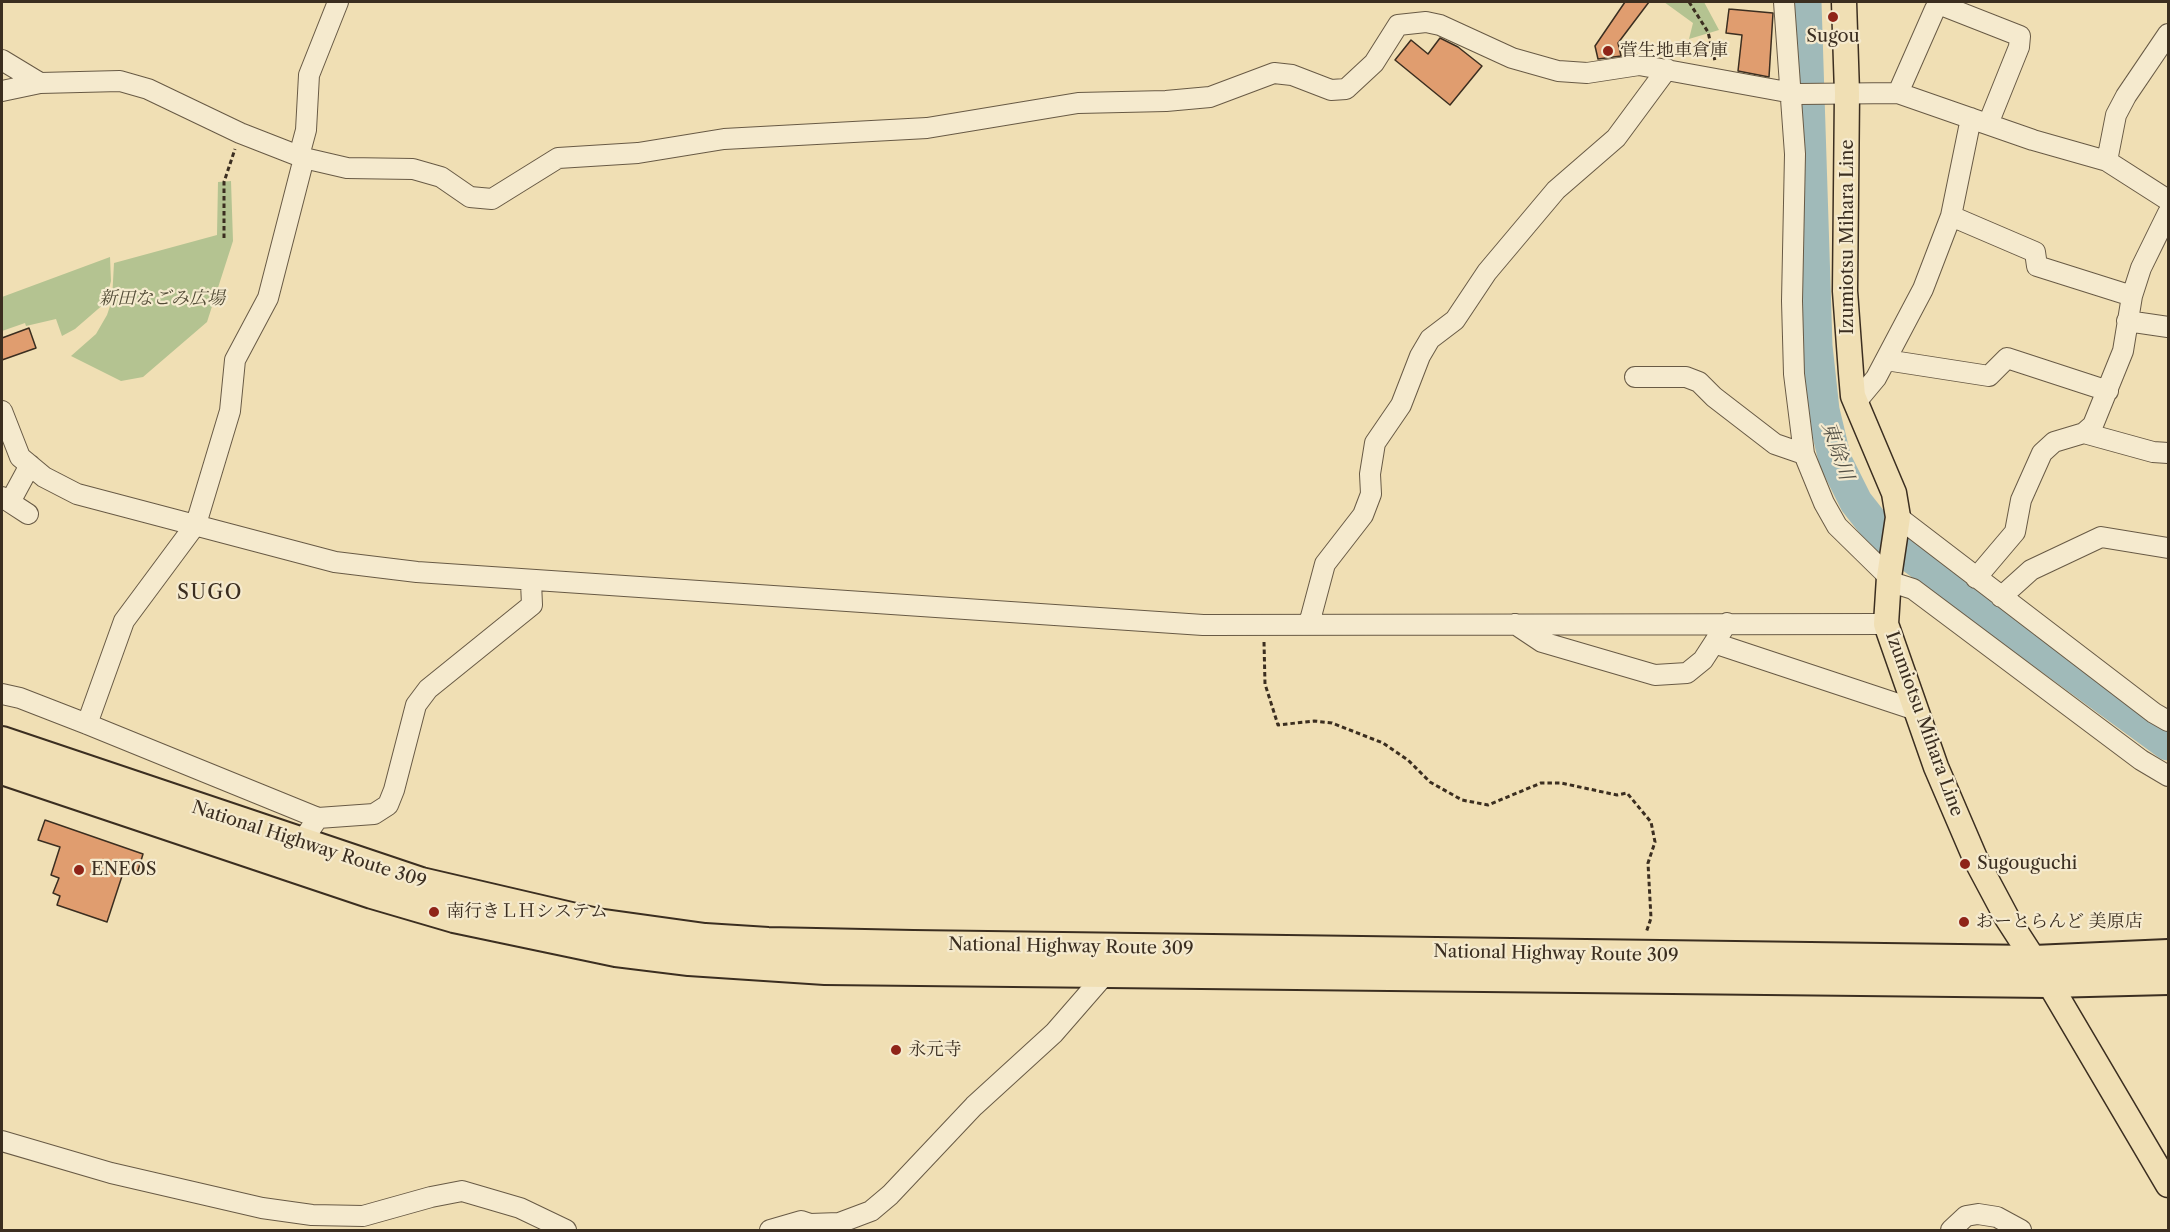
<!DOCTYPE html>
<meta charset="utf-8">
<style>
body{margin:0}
#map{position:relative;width:2170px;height:1232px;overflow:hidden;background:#f0dfb4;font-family:"Libre Caslon Text",serif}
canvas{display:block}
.frame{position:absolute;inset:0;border:3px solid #3b2e20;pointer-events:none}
</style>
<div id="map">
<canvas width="2170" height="1232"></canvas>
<div class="frame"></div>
</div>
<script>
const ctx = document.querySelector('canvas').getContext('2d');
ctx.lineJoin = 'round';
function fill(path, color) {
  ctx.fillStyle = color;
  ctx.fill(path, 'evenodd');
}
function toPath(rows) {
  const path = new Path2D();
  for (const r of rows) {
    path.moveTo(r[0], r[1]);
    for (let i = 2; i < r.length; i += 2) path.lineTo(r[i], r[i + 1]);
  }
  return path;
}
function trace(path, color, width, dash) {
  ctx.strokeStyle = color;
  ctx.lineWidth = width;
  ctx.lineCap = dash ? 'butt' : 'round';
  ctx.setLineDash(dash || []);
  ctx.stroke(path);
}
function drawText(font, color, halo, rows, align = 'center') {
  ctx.font = font + ' "Libre Caslon Text","Noto Serif JP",serif';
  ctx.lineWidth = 4.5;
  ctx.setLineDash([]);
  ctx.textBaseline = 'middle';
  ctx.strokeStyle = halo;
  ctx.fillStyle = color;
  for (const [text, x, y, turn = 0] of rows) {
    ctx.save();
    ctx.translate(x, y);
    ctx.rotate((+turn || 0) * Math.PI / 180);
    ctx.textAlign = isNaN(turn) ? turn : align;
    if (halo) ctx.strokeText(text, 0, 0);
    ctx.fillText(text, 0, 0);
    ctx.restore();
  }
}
const green = toPath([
 [1664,2,1704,2,1719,30,1689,39,1693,23],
 [231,181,233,241,207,322,143,377,121,381,71,356,96,334,107,315,112,300,114,263,217,235,218,182],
 [110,257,111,281,105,303,75,329,62,336,56,319,26,326,25,323,2,331,2,297]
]);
const river = toPath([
 [1805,2,1816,346,1823,410,1835,460,1856,502,1882,535,2168,744]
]);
const building = toPath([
 [1625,2,1649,2,1618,43,1621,56,1598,59,1595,46,1625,2],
 [1729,9,1773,13,1769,77,1738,71,1742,35,1726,33,1729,9],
 [1440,38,1458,47,1482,66,1450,105,1395,60,1411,40,1428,54,1440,38],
 [29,328,36,348,2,360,2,338,29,328],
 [45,820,143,854,137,874,124,870,107,922,57,905,60,896,53,893,59,878,51,875,60,847,38,840,45,820]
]);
const path = toPath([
 [1689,2,1708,32,1715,61],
 [224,238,224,182,235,149],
 [1264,642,1265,684,1278,725,1314,721,1332,723,1383,743,1408,760,1430,782,1462,800,1488,805,1541,783,1561,783,1617,795,1627,793,1651,822,1655,842,1648,863,1651,918,1646,933]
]);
const minor = toPath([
 [1784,2,1795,154,1792,301,1794,374,1804,454,1824,503,1837,526,1889,577],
 [1941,5,2020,36,2019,47,1988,124],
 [2,60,40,83],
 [2,91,40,83,120,81,148,89,240,133,304,158,347,168,413,169,441,177,470,197,492,199,558,158,638,153,724,139,927,128,1078,103,1166,101,1210,97,1274,73,1292,75,1331,90,1346,89,1374,63,1398,25,1426,22,1440,25,1512,58,1558,71,1587,73,1639,65,1798,94,1898,93,2033,140,2107,161,2168,200],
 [1898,93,1935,9,1942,2],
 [299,156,306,130,309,75,338,2],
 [2107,161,2116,115,2126,96,2168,34],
 [1951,216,2035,252,2037,266,2132,296],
 [2127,321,2168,327],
 [1886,360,1989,376,2007,358,2108,391],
 [1635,377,1686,377,1699,382,1714,397,1775,444,1804,454],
 [1856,402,1876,378,1923,289,1951,216,1971,118],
 [2,411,20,457,44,477,77,494,335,562,417,572,1203,625,1886,624],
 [2084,433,2153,452,2168,453],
 [2,497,28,514],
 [10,502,30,465],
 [1898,517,2154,713,2168,721],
 [1976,578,2015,532,2021,500,2042,453,2054,442,2084,433,2093,425,2123,351,2132,296,2141,268,2168,213],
 [1888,581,1913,589,2141,760,2168,776],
 [2001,597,2031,570,2101,537,2168,548],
 [1309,624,1325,564,1363,515,1371,494,1370,474,1375,443,1401,405,1420,356,1430,339,1455,320,1487,272,1556,190,1616,138,1667,69],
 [1515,624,1542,642,1655,675,1687,673,1703,660,1727,623],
 [1714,643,1916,710],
 [2,694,20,698,87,724,318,818],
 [87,724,124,621,196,524,230,411,235,360,268,298,304,158],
 [300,844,318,818,374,814,388,805,394,790,416,705,428,689,532,605,531,582],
 [2,1141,111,1173,262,1208,312,1215,363,1216,431,1197,462,1191,520,1208,566,1230],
 [770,1230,801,1221,810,1224,839,1223,871,1211,890,1195,974,1106,1054,1033,1108,971,1108,966],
 [1951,1230,1966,1216,1978,1214,1997,1217,2021,1230]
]);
const major = toPath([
 [1844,2,1847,93,1845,291,1851,373,1853,396,1894,493,1898,517,1889,577,1886,624,1936,767,1975,858,2007,918,2049,983,2168,1185]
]);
const highway = toPath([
 [2,741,421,882,597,923,705,938,768,942,913,945,2034,960,2168,954],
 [2,770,372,894,454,918,616,952,689,961,825,970,2049,983,2168,980]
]);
const markers = [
 [1833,17,6,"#8f2418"],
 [1608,51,6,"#8f2418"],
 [1965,864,6,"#8f2418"],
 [79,870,6,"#8f2418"],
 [434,912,6,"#8f2418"],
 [1964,922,6,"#8f2418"],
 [896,1050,6,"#8f2418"]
];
const poiNames = [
 ["Sugou",1833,37,"center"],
 ["菅生地車倉庫",1620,51],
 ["Sugouguchi",1977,864],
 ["ENEOS",91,870],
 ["南行きＬＨシステム",446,912],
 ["おーとらんど 美原店",1976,922],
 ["永元寺",908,1050]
];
const streetNames = [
 ["Izumiotsu Mihara Line",1848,237,-90],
 ["Izumiotsu Mihara Line",1924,724,70],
 ["National Highway Route 309",309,845,18],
 ["National Highway Route 309",1071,947,1],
 ["National Highway Route 309",1556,954,1]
];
const parkNames = [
 ["新田なごみ広場",162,299]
];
const waterNames = [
 ["東除川",1837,451,71]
];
const neighbourhoodNames = [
 ["SUGO",210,593]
];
fill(green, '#b4c391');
trace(river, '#a0bab9', 33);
fill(building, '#e09d6f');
trace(building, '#3b2e20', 1.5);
trace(minor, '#685a45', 22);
trace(major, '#3b2e20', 27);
trace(highway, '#3b2e20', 32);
trace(path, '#3b2e20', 3, [4.5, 3]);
trace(minor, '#f5eace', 20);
trace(major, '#f0dfb4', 24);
trace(highway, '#f0dfb4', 28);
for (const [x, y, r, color] of markers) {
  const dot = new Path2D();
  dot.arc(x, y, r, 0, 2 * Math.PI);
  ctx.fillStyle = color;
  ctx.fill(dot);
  trace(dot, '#f5eace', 2);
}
drawText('18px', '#3b2e20', '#f5eace', poiNames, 'left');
drawText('18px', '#3b2e20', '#f5eace', streetNames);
drawText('italic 18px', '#534c37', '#f5eace', parkNames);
drawText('italic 20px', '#545146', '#f5eace', waterNames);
ctx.letterSpacing = '1.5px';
drawText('20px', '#3b2e20', '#f5eace', neighbourhoodNames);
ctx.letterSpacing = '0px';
</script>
